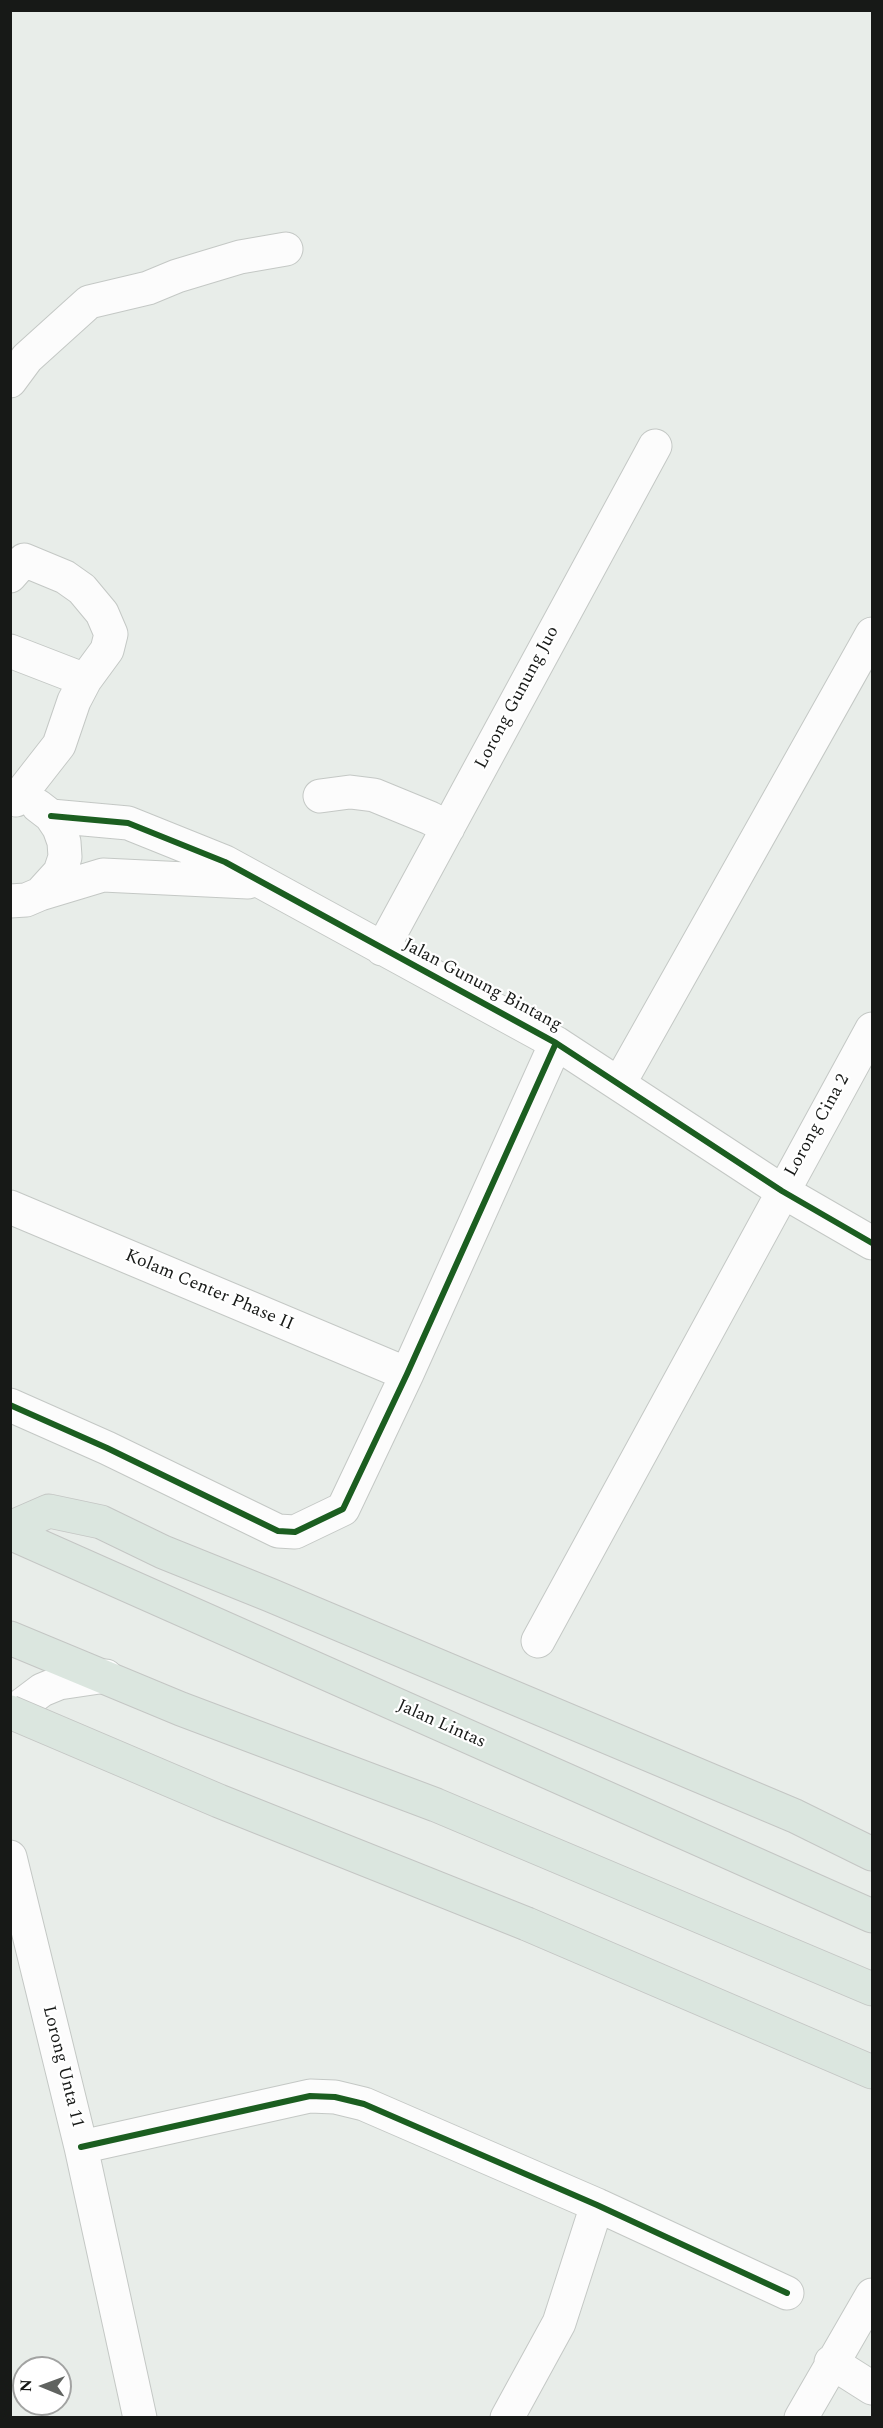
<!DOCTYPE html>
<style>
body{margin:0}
#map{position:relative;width:883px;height:2428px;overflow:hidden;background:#e8ede9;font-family:Spectral,serif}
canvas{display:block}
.frame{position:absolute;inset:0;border:12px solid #171917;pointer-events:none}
.north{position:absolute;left:12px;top:2356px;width:60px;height:60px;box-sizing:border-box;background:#fff;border:2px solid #a2a3a2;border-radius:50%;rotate:271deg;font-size:16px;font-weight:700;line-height:24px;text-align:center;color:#171917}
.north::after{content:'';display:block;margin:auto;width:21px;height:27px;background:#606360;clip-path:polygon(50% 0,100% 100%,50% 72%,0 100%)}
</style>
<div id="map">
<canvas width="883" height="2428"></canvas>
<div class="frame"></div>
<div class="north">N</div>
</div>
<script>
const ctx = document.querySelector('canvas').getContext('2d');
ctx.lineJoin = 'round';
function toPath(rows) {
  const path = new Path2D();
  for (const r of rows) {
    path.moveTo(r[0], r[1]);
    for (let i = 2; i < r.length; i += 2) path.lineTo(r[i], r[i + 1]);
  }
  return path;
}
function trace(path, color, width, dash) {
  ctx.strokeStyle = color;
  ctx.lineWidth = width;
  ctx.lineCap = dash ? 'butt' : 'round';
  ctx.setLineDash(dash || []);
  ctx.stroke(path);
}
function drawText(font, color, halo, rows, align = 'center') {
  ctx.font = font + ' Spectral,serif';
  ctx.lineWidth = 4.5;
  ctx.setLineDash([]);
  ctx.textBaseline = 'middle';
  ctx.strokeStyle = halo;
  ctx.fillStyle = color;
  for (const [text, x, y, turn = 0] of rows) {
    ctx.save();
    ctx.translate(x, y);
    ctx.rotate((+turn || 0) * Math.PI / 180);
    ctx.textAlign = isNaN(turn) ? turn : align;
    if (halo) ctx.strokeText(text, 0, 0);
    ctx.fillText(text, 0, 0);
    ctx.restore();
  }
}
const minor = toPath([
 [10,381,27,358,89,302,148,288,177,276,240,257,286,249],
 [10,576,24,560,65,577,82,589,102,613,111,634,107,650,85,680,74,701,59,745,16,800],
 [10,651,85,680],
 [320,796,350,792,374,795,430,818,448,828],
 [51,816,128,823,225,862,556,1043,782,1191,872,1243],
 [40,894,103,875,248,882],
 [10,901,26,900,40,894,60,872,65,857,64,842,59,828,51,816,38,806],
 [382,949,655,446],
 [619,1084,872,634],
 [10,1207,407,1374],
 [10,1405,107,1448,278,1531,295,1532,343,1509,407,1374,556,1043],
 [538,1641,872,1029],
 [10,1714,42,1690,59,1683,106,1676],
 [10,1857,81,2147,140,2418],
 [81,2147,310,2096,335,2097,364,2104,597,2205,787,2293],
 [831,2362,872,2388],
 [507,2418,559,2323,597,2205],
 [801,2418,872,2295]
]);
const highway = toPath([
 [10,1528,49,1511,101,1522,163,1552,270,1595,795,1816,872,1854],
 [10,1533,872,1916],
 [10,1638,181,1709,436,1805,872,1989],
 [527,1924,872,2072]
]);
const highwayBridge = toPath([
 [10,1712,219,1801,527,1924]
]);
const cycleway = toPath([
 [51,816,128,823,225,862,556,1043,782,1191,872,1243],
 [10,1405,107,1448,278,1531,295,1532,343,1509,407,1374,556,1043],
 [81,2147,310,2096,335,2097,364,2104,597,2205,787,2293]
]);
const streetNames = [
 ["Lorong Gunung Juo",518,698,-62],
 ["Jalan Gunung Bintang",482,986,28],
 ["Lorong Cina 2",818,1126,-61],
 ["Kolam Center Phase II",209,1291,23],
 ["Jalan Lintas",441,1725,24],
 ["Lorong Unta 11",62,2067,76]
];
trace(minor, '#c4c8c5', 35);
trace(highway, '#c4c6c4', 35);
trace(minor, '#fcfcfc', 33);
trace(highway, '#dbe6df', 33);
trace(highwayBridge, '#c4c6c4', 35, []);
trace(highwayBridge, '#dbe6df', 33);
trace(cycleway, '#1b5e20', 6);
drawText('18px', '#171917', '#fff', streetNames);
</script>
